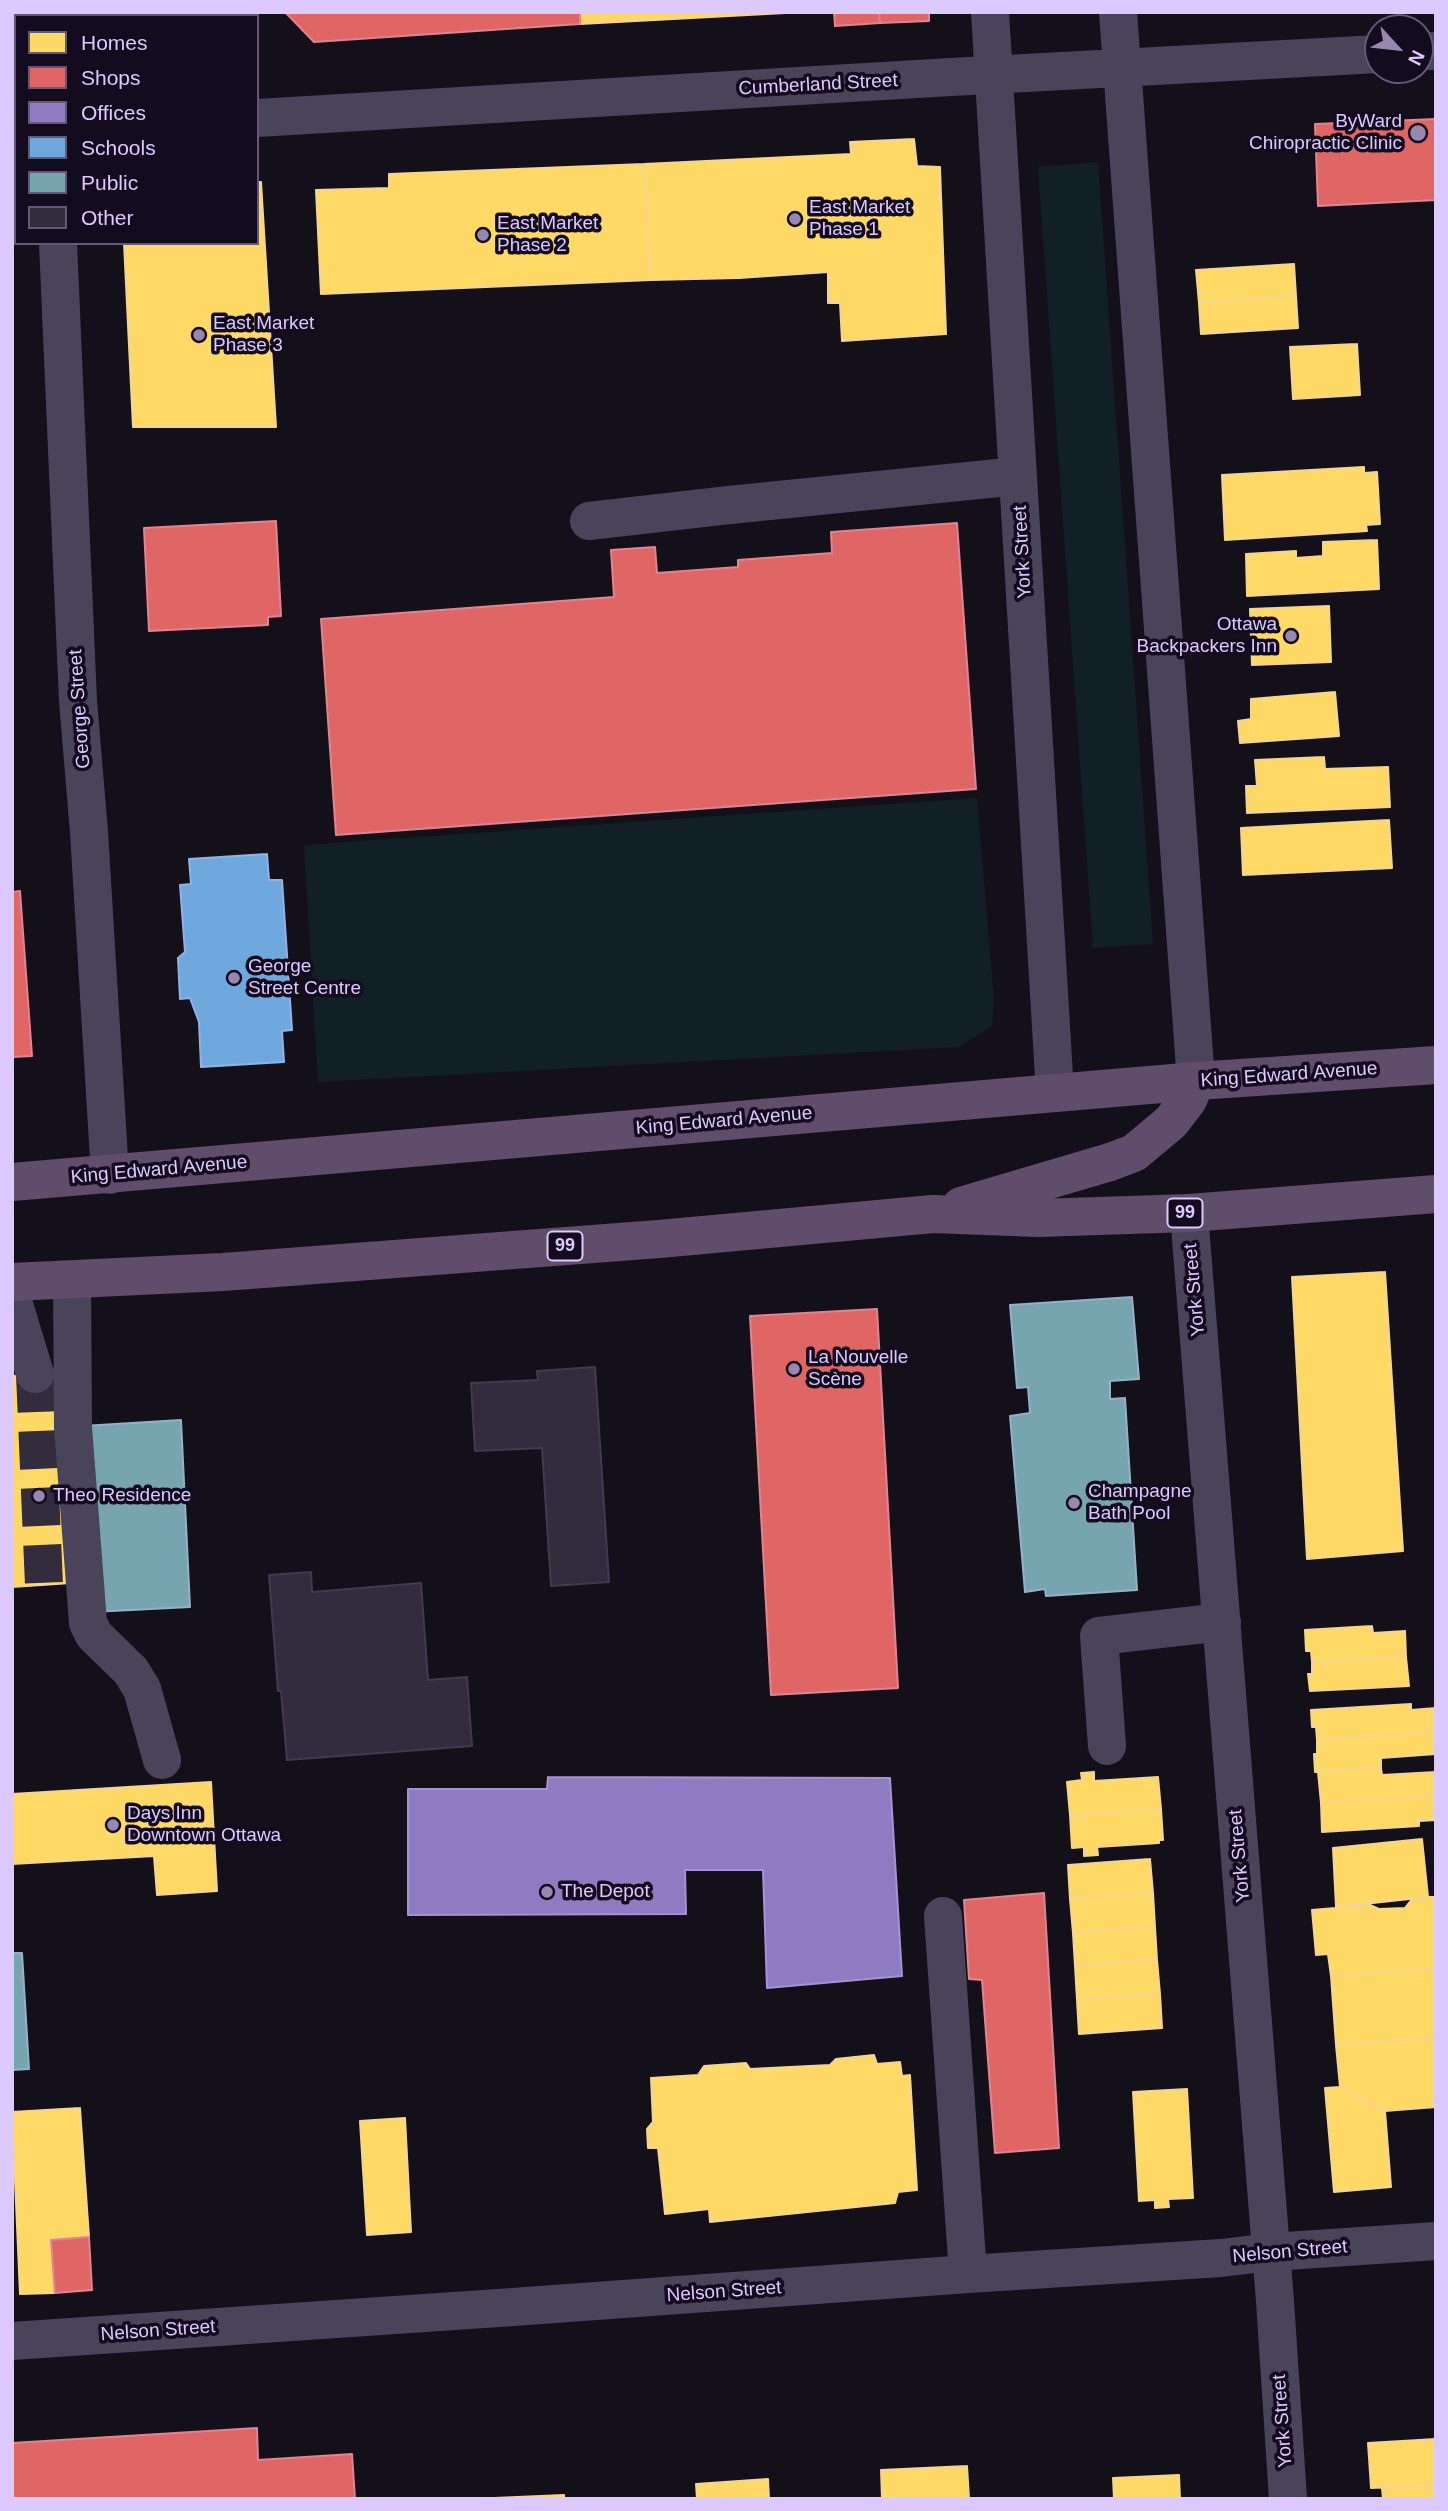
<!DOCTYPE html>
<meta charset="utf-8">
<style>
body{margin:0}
#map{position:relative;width:1448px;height:2511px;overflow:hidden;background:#14101a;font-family:Arial,sans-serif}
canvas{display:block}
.frame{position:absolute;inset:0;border:14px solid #dcc9ff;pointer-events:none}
.legend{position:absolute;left:14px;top:14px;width:245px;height:231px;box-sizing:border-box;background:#130c1e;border:2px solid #635878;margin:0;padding:9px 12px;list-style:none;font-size:21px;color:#dcc9ff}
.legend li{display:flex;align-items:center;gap:14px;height:35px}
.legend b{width:35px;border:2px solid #635878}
.north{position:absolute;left:1364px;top:14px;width:70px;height:70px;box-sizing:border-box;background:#130c1e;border:2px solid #635878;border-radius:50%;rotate:117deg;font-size:19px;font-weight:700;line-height:28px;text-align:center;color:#dcc9ff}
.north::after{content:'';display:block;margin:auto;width:24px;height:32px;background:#9688af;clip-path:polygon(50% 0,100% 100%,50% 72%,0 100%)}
</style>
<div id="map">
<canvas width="1448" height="2511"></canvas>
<div class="frame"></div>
<ul class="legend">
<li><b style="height:19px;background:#ffd966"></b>Homes</li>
<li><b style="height:19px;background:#e06666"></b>Shops</li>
<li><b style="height:19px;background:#8e7cc3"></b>Offices</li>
<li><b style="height:19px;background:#6fa8dc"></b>Schools</li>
<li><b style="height:19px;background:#76a5af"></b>Public</li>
<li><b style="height:19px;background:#332c3d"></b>Other</li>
</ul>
<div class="north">N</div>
</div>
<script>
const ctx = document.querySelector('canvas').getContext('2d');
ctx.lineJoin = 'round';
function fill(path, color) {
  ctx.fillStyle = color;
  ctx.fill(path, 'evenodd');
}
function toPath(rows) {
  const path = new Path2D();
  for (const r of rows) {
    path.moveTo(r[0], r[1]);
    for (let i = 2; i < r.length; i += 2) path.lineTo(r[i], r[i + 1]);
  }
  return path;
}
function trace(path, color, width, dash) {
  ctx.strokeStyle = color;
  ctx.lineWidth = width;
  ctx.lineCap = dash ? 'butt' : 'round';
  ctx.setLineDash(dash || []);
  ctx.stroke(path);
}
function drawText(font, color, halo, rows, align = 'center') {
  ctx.font = font + ' Arial,sans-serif';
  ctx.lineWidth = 7;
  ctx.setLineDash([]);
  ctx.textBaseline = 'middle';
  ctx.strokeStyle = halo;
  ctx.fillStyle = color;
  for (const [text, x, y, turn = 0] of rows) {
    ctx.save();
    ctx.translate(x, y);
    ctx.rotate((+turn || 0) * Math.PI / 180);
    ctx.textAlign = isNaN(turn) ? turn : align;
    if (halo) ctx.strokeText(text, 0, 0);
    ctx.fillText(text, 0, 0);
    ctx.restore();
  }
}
const green = toPath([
 [1098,162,1153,944,1093,948,1038,167],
 [977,798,994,1000,992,1026,959,1047,318,1082,304,845]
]);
const homes = toPath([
 [580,12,804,12,580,24,580,12],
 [914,139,917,166,940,167,946,334,842,341,840,303,828,303,828,272,739,278,651,280,644,164,851,154,850,142,914,139],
 [644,164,651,280,321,294,316,190,389,188,389,174,644,164],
 [257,182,261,182,276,427,133,427,124,243,257,243,257,182],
 [1294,264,1296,296,1199,303,1196,270,1294,264],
 [1296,296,1298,328,1201,334,1199,303,1296,296],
 [1357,344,1360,395,1293,399,1290,347,1357,344],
 [1364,467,1364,473,1377,472,1380,524,1366,525,1367,531,1225,540,1222,475,1364,467],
 [1377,540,1379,589,1247,596,1246,554,1296,551,1296,558,1323,556,1323,542,1377,540],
 [1329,606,1331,662,1252,665,1250,609,1329,606],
 [1335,692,1339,736,1240,743,1238,721,1251,719,1251,699,1335,692],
 [1324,757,1325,769,1388,767,1390,807,1247,813,1246,786,1257,786,1255,760,1324,757],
 [1389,820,1392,868,1243,875,1241,828,1389,820],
 [1385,1272,1403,1551,1307,1559,1292,1277,1385,1272],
 [58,1373,71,1583,12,1587,12,1376,58,1373],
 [1372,1626,1373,1633,1405,1631,1406,1657,1312,1662,1311,1651,1306,1651,1305,1630,1372,1626],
 [1406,1657,1409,1686,1310,1691,1308,1674,1312,1674,1312,1662,1406,1657],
 [1411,1704,1411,1710,1436,1708,1436,1732,1317,1740,1316,1727,1312,1727,1311,1710,1411,1704],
 [1436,1732,1436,1754,1381,1758,1381,1768,1315,1772,1314,1754,1317,1754,1317,1740,1436,1732],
 [1381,1768,1382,1775,1436,1772,1436,1796,1321,1803,1318,1772,1381,1768],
 [1094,1772,1094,1781,1158,1777,1161,1809,1070,1815,1067,1782,1082,1780,1081,1773,1094,1772],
 [211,1782,217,1891,157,1895,154,1856,12,1864,12,1794,211,1782],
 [1436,1796,1436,1820,1419,1821,1419,1826,1322,1832,1321,1803,1436,1796],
 [1161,1809,1163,1840,1159,1840,1159,1843,1097,1847,1098,1855,1084,1856,1084,1847,1072,1848,1070,1815,1161,1809],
 [1422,1839,1428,1897,1336,1907,1333,1848,1422,1839],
 [1150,1859,1153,1893,1070,1899,1068,1865,1150,1859],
 [1153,1893,1155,1927,1073,1933,1070,1899,1153,1893],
 [1428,1897,1436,1897,1436,1968,1331,1976,1328,1954,1316,1955,1312,1910,1370,1905,1379,1909,1405,1908,1412,1899,1428,1897],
 [1155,1927,1157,1960,1075,1966,1073,1933,1155,1927],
 [1157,1960,1160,1994,1077,2000,1075,1966,1157,1960],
 [1436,1968,1436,2038,1336,2045,1331,1976,1436,1968],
 [1160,1994,1162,2028,1079,2034,1077,2000,1160,1994],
 [1436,2038,1436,2107,1385,2111,1340,2087,1336,2045,1436,2038],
 [874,2055,877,2064,900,2062,902,2076,910,2075,917,2190,898,2192,895,2203,710,2222,709,2209,665,2214,658,2148,648,2148,647,2129,653,2122,651,2078,698,2075,704,2066,746,2063,750,2069,830,2065,836,2059,874,2055],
 [1340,2087,1385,2111,1391,2187,1334,2192,1325,2088,1340,2087],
 [1187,2089,1193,2198,1168,2199,1169,2207,1155,2208,1155,2200,1139,2201,1133,2092,1187,2089],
 [80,2108,89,2237,51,2240,55,2293,20,2294,12,2112,80,2108],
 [405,2118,411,2232,367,2235,360,2121,405,2118],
 [1436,2439,1436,2485,1371,2488,1368,2443,1436,2439],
 [967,2466,969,2499,882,2499,881,2470,967,2466],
 [1179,2475,1180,2499,1114,2499,1113,2478,1179,2475],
 [768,2479,769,2499,697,2499,696,2484,768,2479],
 [1436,2485,1436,2499,1383,2499,1382,2488,1436,2485],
 [564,2495,564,2499,494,2498,564,2495]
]);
const shops = toPath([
 [285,12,580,12,580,24,314,42,285,12],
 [834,12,879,12,880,23,835,26,834,12],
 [879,12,929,12,929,21,880,23,879,12],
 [1436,119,1436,200,1318,206,1315,124,1436,119],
 [276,521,281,616,268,617,268,625,149,631,144,528,276,521],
 [957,523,976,789,336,835,321,619,614,597,611,550,655,547,657,573,738,567,738,560,832,553,831,532,957,523],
 [20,891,32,1056,12,1057,12,892,20,891],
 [877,1309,898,1688,771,1695,750,1316,877,1309],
 [1044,1893,1059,2148,995,2153,982,1980,969,1979,964,1900,1044,1893],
 [89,2237,92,2290,55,2293,51,2240,89,2237],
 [257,2428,258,2460,352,2454,355,2499,12,2499,12,2443,257,2428]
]);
const offices = toPath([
 [548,1777,890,1778,902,1976,767,1988,763,1870,685,1870,686,1914,408,1915,408,1789,547,1789,548,1777]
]);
const schools = toPath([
 [267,854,269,880,282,880,292,1030,282,1031,284,1062,201,1067,199,1022,190,998,180,999,178,958,185,952,180,885,191,884,189,859,267,854]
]);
const public = toPath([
 [1132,1297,1139,1379,1110,1381,1110,1399,1125,1398,1137,1590,1046,1596,1045,1589,1025,1592,1010,1416,1030,1413,1028,1387,1017,1388,1010,1305,1132,1297],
 [181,1420,190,1607,92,1612,83,1426,181,1420],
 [12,1953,22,1953,29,2069,12,2070,12,1953]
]);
const building = toPath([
 [595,1367,609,1582,551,1586,542,1448,475,1451,471,1383,538,1380,537,1371,595,1367],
 [311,1572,312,1592,421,1583,428,1680,467,1677,472,1746,287,1760,281,1691,278,1691,269,1575,311,1572]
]);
const minorTunnel = toPath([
 [35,1374,44,1585]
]);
const minor = toPath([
 [108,12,108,16],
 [990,12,1055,1093],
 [1118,12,1196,1081],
 [149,16,150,12],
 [1420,51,1436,51],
 [257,118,951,77,1378,54],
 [12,130,16,130],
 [58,243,78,701,89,832,110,1175],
 [589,521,729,505,1018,476],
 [1189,1213,1275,2301,1288,2499],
 [72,1280,73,1427,88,1623,94,1635,131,1671,142,1689,162,1760],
 [12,1298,35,1374],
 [1107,1746,1099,1636,1222,1622],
 [943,1916,968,2274],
 [12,2341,513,2307,968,2274,1221,2258,1271,2252,1436,2241]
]);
const major = toPath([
 [12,1182,1196,1081,1436,1065],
 [961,1206,1110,1162,1134,1153,1171,1122,1188,1100,1196,1081],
 [12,1282,223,1272,659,1239,933,1214,1038,1218,1189,1213,1436,1194]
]);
const markers = [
 [1418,133,9,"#9688af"],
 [795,219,7,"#9688af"],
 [483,235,7,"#9688af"],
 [199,335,7,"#9688af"],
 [1291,636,7,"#9688af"],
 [234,978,7,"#9688af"],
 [794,1369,7,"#9688af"],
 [39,1496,7,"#9688af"],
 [1074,1503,7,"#9688af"],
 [113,1825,7,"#9688af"],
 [547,1892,7,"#9688af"]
];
const shields = [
 [1185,1213,35],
 [565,1246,35]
];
const shieldNames = [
 ["99",1185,1213],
 ["99",565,1246]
];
const streetNames = [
 ["Cumberland Street",818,85,-3],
 ["York Street",1023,552,-93],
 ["George Street",80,709,-94],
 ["King Edward Avenue",1289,1075,-4],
 ["King Edward Avenue",724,1121,-5],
 ["King Edward Avenue",159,1170,-5],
 ["York Street",1195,1290,-95],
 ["York Street",1240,1856,-95],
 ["Nelson Street",1290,2252,-5],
 ["Nelson Street",724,2292,-4],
 ["Nelson Street",158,2331,-4],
 ["York Street",1283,2421,-94]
];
const poiNames = [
 ["ByWard",1402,122,"right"],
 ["Chiropractic Clinic",1402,144,"right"],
 ["East Market",809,208],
 ["Phase 1",809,230],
 ["East Market",497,224],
 ["Phase 2",497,246],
 ["East Market",213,324],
 ["Phase 3",213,346],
 ["Ottawa",1277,625,"right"],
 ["Backpackers Inn",1277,647,"right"],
 ["George",248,967],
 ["Street Centre",248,989],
 ["La Nouvelle",808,1358],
 ["Scène",808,1380],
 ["Champagne",1088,1492],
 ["Bath Pool",1088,1514],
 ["Theo Residence",53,1496],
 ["Days Inn",127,1814],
 ["Downtown Ottawa",127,1836],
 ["The Depot",561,1892]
];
fill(green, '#102025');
fill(homes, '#ffd966');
trace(homes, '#f4d494', 2);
fill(shops, '#e06666');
trace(shops, '#df8494', 2);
fill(offices, '#8e7cc3');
trace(offices, '#a593d5', 2);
fill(schools, '#6fa8dc');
trace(schools, '#90b2e6', 2);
fill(public, '#76a5af');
trace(public, '#95b0c7', 2);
fill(building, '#332c3d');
trace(building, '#423a4e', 2);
trace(minorTunnel, '#322c3c', 38, [38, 19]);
trace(minor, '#4a445b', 38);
trace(major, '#604d6c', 38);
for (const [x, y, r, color] of markers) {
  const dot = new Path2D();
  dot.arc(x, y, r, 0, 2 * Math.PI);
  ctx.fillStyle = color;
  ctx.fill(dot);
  trace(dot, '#130c1e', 2.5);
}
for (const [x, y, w] of shields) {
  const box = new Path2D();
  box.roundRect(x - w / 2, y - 14.5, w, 29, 5);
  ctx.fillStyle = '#130c1e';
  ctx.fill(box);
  trace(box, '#dcc9ff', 2);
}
drawText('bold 18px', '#dcc9ff', null, shieldNames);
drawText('19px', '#dcc9ff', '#130c1e', streetNames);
drawText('19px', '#dcc9ff', '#130c1e', poiNames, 'left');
</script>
